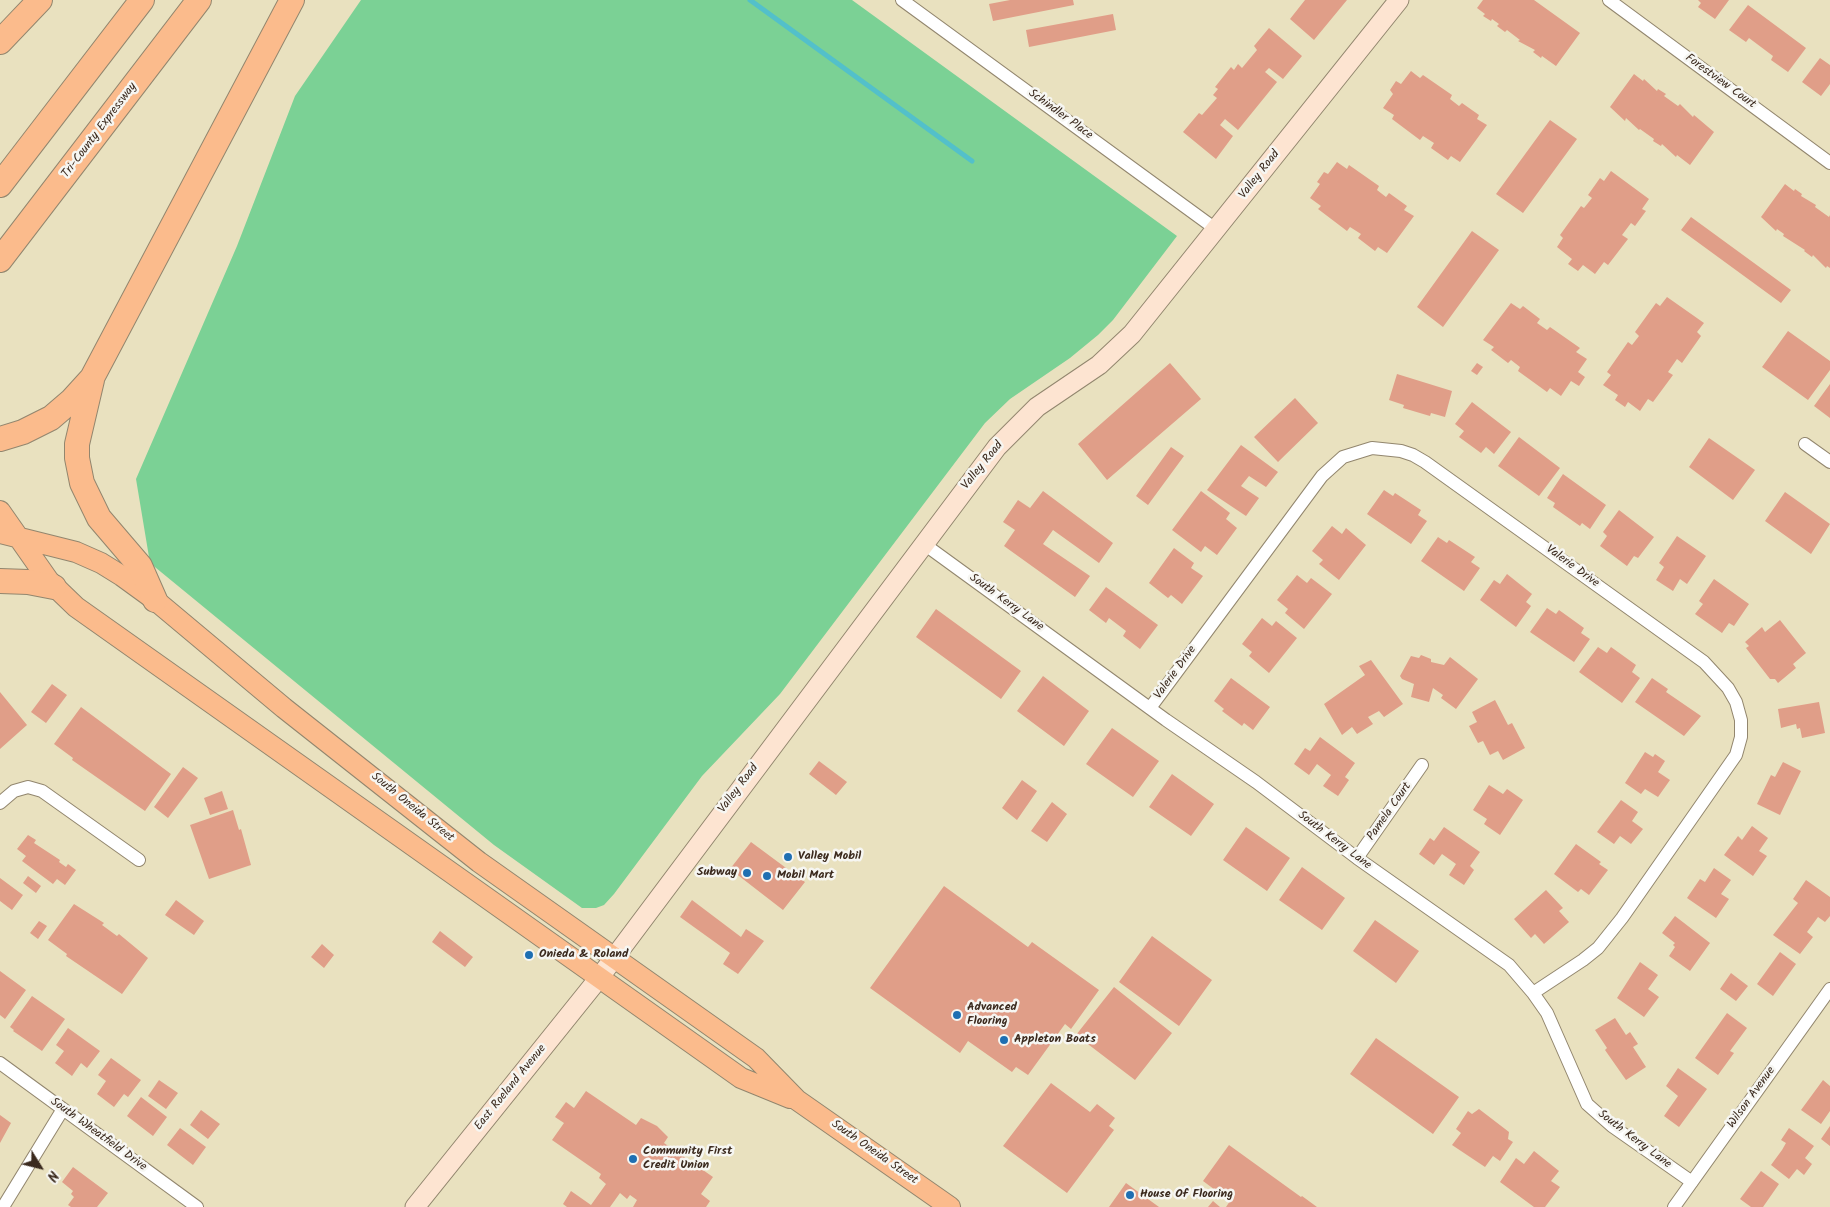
<!DOCTYPE html>
<style>
body{margin:0}
#map{position:relative;width:1830px;height:1207px;overflow:hidden;background:#e9e1bf;font-family:Kalam,sans-serif}
canvas{display:block}
.north{position:absolute;left:15px;top:1142px;width:50px;height:50px;-webkit-text-stroke:4px #f6f6f2;paint-order:stroke;rotate:126deg;font-size:14px;font-weight:700;line-height:20px;text-align:center;color:#3b2a1e}
.north::after{content:'';display:block;margin:auto;width:18px;height:22px;background:#3b2a1e;clip-path:polygon(50% 0,100% 100%,50% 72%,0 100%)}
</style>
<div id="map">
<canvas width="1830" height="1207"></canvas>
<div class="north">N</div>
</div>
<script>
const ctx = document.querySelector('canvas').getContext('2d');
ctx.lineJoin = 'round';
function fill(path, color) {
  ctx.fillStyle = color;
  ctx.fill(path, 'evenodd');
}
function toPath(rows) {
  const path = new Path2D();
  for (const r of rows) {
    path.moveTo(r[0], r[1]);
    for (let i = 2; i < r.length; i += 2) path.lineTo(r[i], r[i + 1]);
  }
  return path;
}
function trace(path, color, width, dash) {
  ctx.strokeStyle = color;
  ctx.lineWidth = width;
  ctx.lineCap = dash ? 'butt' : 'round';
  ctx.setLineDash(dash || []);
  ctx.stroke(path);
}
function drawText(font, color, halo, rows, align = 'center') {
  ctx.font = font + ' Kalam,sans-serif';
  ctx.lineWidth = 5;
  ctx.setLineDash([]);
  ctx.textBaseline = 'middle';
  ctx.strokeStyle = halo;
  ctx.fillStyle = color;
  for (const [text, x, y, turn = 0] of rows) {
    ctx.save();
    ctx.translate(x, y);
    ctx.rotate((+turn || 0) * Math.PI / 180);
    ctx.textAlign = isNaN(turn) ? turn : align;
    if (halo) ctx.strokeText(text, 0, 0);
    ctx.fillText(text, 0, 0);
    ctx.restore();
  }
}
const green = toPath([
 [361,0,852,0,1177,236,1113,320,1098,335,1070,358,1010,399,985,423,780,694,702,776,614,894,604,905,596,908,582,908,494,845,150,563,136,479,237,246,295,96]
]);
const stream = toPath([
 [750,0,972,161]
]);
const building = toPath([
 [1010,0,1073,0,1074,5,993,21,989,4],
 [1305,0,1347,0,1314,40,1290,19],
 [1483,0,1534,0,1580,33,1556,66,1542,56,1541,58,1533,52,1535,50,1518,41,1520,40,1507,30,1505,32,1497,26,1499,24,1492,19,1491,21,1483,16,1485,14,1477,8],
 [1698,0,1729,0,1715,19,1698,7,1701,3],
 [1748,5,1806,48,1788,72,1771,60,1773,56,1749,38,1746,42,1729,30],
 [1113,14,1116,30,1029,47,1026,30],
 [1269,28,1302,56,1283,79,1269,68,1265,72,1277,82,1238,130,1225,119,1220,125,1233,136,1216,159,1183,132,1199,113,1202,115,1217,98,1213,95,1218,89,1215,87,1231,67,1234,70,1238,64,1242,68,1257,50,1254,46],
 [1820,58,1830,65,1830,84,1821,96,1802,82],
 [1411,71,1420,78,1423,75,1452,95,1450,99,1459,106,1462,103,1479,115,1477,119,1487,125,1460,162,1451,156,1448,160,1431,148,1434,143,1423,136,1420,140,1392,119,1394,115,1383,108,1393,94,1390,90,1396,81,1401,84],
 [1634,74,1643,81,1644,79,1657,91,1658,89,1666,94,1664,96,1678,106,1680,104,1693,117,1694,115,1714,132,1690,165,1677,155,1676,157,1662,144,1661,146,1653,141,1654,139,1640,129,1639,130,1626,118,1625,121,1610,107],
 [1550,120,1577,139,1523,213,1496,194],
 [1337,162,1347,169,1349,165,1379,186,1377,190,1386,197,1389,193,1407,206,1404,210,1414,216,1387,253,1378,247,1375,251,1358,238,1361,234,1350,227,1347,231,1318,209,1321,206,1310,198,1320,184,1317,182,1324,172,1328,174],
 [1611,171,1649,199,1642,209,1646,211,1635,226,1631,223,1622,235,1628,239,1608,265,1604,262,1595,274,1583,265,1578,271,1568,264,1572,259,1557,247,1563,238,1560,235,1581,206,1584,208,1592,198,1588,195,1600,178,1604,181],
 [1785,184,1794,191,1795,189,1802,194,1801,196,1816,205,1815,207,1829,217,1830,215,1830,268,1827,266,1826,268,1813,255,1812,257,1804,251,1805,250,1783,236,1784,234,1777,229,1776,231,1761,217],
 [1691,217,1791,290,1781,303,1681,230],
 [1472,231,1499,250,1443,327,1417,307],
 [1667,297,1704,323,1697,332,1701,336,1682,363,1677,359,1668,372,1673,375,1653,402,1648,399,1640,411,1628,402,1625,407,1615,400,1618,395,1603,385,1611,375,1607,372,1628,342,1632,345,1639,336,1635,332,1656,303,1660,306],
 [1511,303,1520,309,1523,306,1540,319,1537,323,1547,330,1550,327,1580,348,1576,352,1587,359,1578,372,1585,377,1579,386,1571,381,1561,396,1550,388,1547,392,1518,371,1520,367,1511,360,1508,363,1491,350,1494,347,1483,340],
 [1788,331,1830,361,1830,370,1808,400,1762,367],
 [1170,363,1201,399,1107,480,1078,444],
 [1477,363,1483,367,1477,375,1471,371],
 [1397,374,1452,391,1445,417,1431,413,1430,416,1403,408,1404,405,1389,400],
 [1830,384,1830,418,1814,406],
 [1295,398,1318,423,1278,462,1254,437],
 [1472,402,1511,432,1494,454,1486,447,1481,453,1459,437,1464,431,1455,424],
 [1519,437,1560,468,1539,496,1498,466],
 [1709,438,1755,470,1733,500,1689,467],
 [1241,445,1278,472,1266,487,1249,476,1241,486,1259,498,1246,516,1207,490],
 [1171,447,1184,456,1148,505,1136,496],
 [1563,474,1606,505,1590,529,1582,523,1580,526,1553,507,1555,503,1547,498],
 [1384,490,1393,496,1395,493,1421,510,1418,515,1427,521,1411,544,1367,514],
 [1043,491,1113,543,1099,563,1053,530,1043,544,1090,576,1075,597,1004,546,1015,530,1003,522,1018,500,1030,508],
 [1201,491,1230,513,1226,519,1237,528,1217,555,1205,546,1201,552,1172,530],
 [1785,492,1830,524,1811,554,1765,521],
 [1619,510,1654,537,1638,558,1634,556,1627,566,1600,546,1607,536,1603,532],
 [1332,526,1342,534,1346,528,1366,545,1339,580,1319,564,1323,560,1312,551],
 [1677,536,1706,556,1687,584,1680,579,1673,591,1656,580,1664,567,1659,563],
 [1438,537,1447,543,1449,540,1475,557,1471,562,1480,568,1464,591,1421,561],
 [1174,548,1194,563,1191,568,1203,576,1182,604,1171,595,1168,598,1149,583],
 [1507,574,1532,594,1526,602,1531,606,1516,627,1480,600,1494,580,1500,584],
 [1297,575,1307,583,1311,578,1332,594,1304,629,1285,613,1288,609,1277,600],
 [1714,579,1749,604,1734,626,1729,623,1722,633,1695,614,1703,604,1699,601],
 [1106,587,1158,625,1140,649,1123,636,1126,631,1109,618,1106,623,1089,610],
 [1547,608,1556,614,1559,610,1584,628,1581,633,1590,639,1574,662,1530,632],
 [936,609,1021,671,1001,699,916,637],
 [1262,618,1272,626,1276,621,1297,638,1269,673,1249,656,1252,652,1242,644],
 [1780,620,1806,653,1793,664,1796,668,1778,683,1775,679,1770,679,1746,648,1749,646,1745,642,1762,627,1765,632],
 [1598,647,1607,653,1611,647,1636,665,1632,672,1640,678,1622,703,1579,672],
 [1421,655,1431,659,1431,662,1444,665,1450,657,1478,679,1456,709,1441,698,1443,695,1433,688,1429,702,1411,697,1414,684,1402,679,1400,676,1411,656,1419,658],
 [1371,660,1403,704,1384,717,1379,711,1368,717,1373,724,1357,734,1352,727,1342,735,1324,704,1365,675,1359,666],
 [1043,676,1089,711,1064,746,1017,711],
 [1231,678,1270,707,1253,730,1244,723,1242,726,1222,711,1224,709,1214,701],
 [1652,678,1668,689,1666,692,1701,716,1684,736,1635,702],
 [52,684,67,695,46,723,31,712],
 [0,692,27,725,0,749],
 [1495,700,1508,725,1512,723,1525,748,1503,760,1498,751,1490,755,1483,741,1478,743,1469,726,1477,722,1472,712],
 [1819,702,1825,733,1802,738,1800,728,1797,729,1796,724,1781,728,1778,709],
 [81,707,171,774,145,811,72,760,73,758,54,744],
 [1112,728,1159,761,1133,797,1086,764],
 [1320,737,1355,763,1345,777,1349,780,1338,796,1323,786,1331,775,1317,764,1309,775,1294,764,1305,748,1310,751],
 [1645,752,1653,757,1655,754,1665,761,1658,772,1670,780,1658,797,1645,789,1641,794,1625,783],
 [819,761,847,782,836,795,809,774],
 [1783,762,1801,771,1780,815,1757,804,1771,775,1775,777],
 [183,767,198,778,168,818,154,807],
 [1172,774,1214,804,1191,836,1149,807],
 [1022,780,1037,791,1017,820,1002,808],
 [1489,785,1503,794,1507,789,1523,800,1500,835,1484,824,1487,819,1473,810],
 [222,791,228,809,210,815,204,798],
 [1621,800,1638,812,1632,821,1643,829,1631,844,1620,836,1614,844,1597,832],
 [1052,802,1067,814,1047,842,1031,831],
 [233,810,239,830,241,829,251,865,209,879,190,825],
 [1752,826,1768,838,1759,851,1767,856,1753,876,1724,855,1738,836,1742,840],
 [1246,827,1290,858,1267,891,1223,860],
 [1444,827,1480,852,1470,866,1474,870,1464,885,1449,875,1456,864,1442,854,1434,865,1419,854,1430,838,1434,841],
 [28,835,36,840,34,843,60,860,59,862,66,867,68,864,76,870,65,885,57,879,53,884,22,861,26,856,17,849],
 [751,842,805,882,783,910,730,869],
 [1576,844,1601,862,1599,864,1608,870,1589,895,1581,889,1578,892,1554,874],
 [1302,867,1345,898,1322,930,1279,900],
 [1714,868,1731,880,1721,894,1729,899,1716,918,1687,898,1700,879,1705,882],
 [28,876,41,886,36,893,23,883],
 [0,878,23,895,12,910,0,901],
 [1806,880,1830,897,1830,916,1825,922,1818,917,1807,932,1813,937,1800,954,1773,935,1798,903,1793,899],
 [944,886,1028,947,1032,942,1099,990,1071,1029,1065,1024,1028,1075,1016,1067,1012,1072,968,1041,960,1053,870,988],
 [1546,890,1563,908,1559,911,1569,922,1544,944,1535,934,1531,938,1514,919],
 [176,900,204,921,194,935,165,915],
 [692,900,741,937,746,929,764,941,738,974,723,964,730,953,680,917],
 [74,904,104,923,102,925,117,936,119,934,148,958,122,994,66,956,67,954,48,940],
 [1675,916,1710,943,1690,971,1669,956,1675,947,1673,945,1675,943,1662,933],
 [1375,920,1419,951,1396,983,1353,951],
 [39,921,47,926,38,939,30,933],
 [440,931,473,957,465,967,432,942],
 [1152,936,1212,980,1179,1026,1119,982],
 [322,944,334,955,324,968,311,957],
 [1780,952,1796,964,1773,996,1757,984],
 [1640,962,1658,975,1648,989,1659,997,1644,1017,1617,998],
 [0,971,26,990,5,1019,0,1015],
 [1731,973,1748,986,1736,1001,1720,989],
 [1114,987,1172,1033,1135,1080,1076,1035],
 [32,996,65,1019,42,1051,13,1031,14,1030,10,1027],
 [1727,1013,1747,1028,1730,1051,1734,1053,1718,1075,1695,1058],
 [1615,1018,1626,1035,1630,1032,1638,1044,1633,1047,1646,1067,1626,1080,1605,1050,1607,1048,1595,1030],
 [68,1028,100,1051,87,1068,81,1063,72,1076,55,1063,64,1051,56,1045],
 [1376,1038,1459,1097,1433,1134,1350,1074],
 [111,1058,141,1080,128,1097,124,1094,114,1107,97,1094,106,1081,98,1075],
 [1678,1068,1707,1089,1679,1127,1664,1116,1678,1096,1666,1086],
 [159,1080,178,1093,166,1109,148,1096],
 [1823,1080,1830,1086,1830,1111,1821,1124,1801,1110],
 [1051,1083,1090,1112,1097,1104,1115,1118,1109,1126,1114,1130,1067,1193,1003,1146],
 [586,1091,636,1125,641,1118,657,1126,668,1137,664,1143,713,1177,701,1194,710,1201,706,1207,633,1207,637,1200,630,1195,627,1199,620,1193,610,1207,567,1207,563,1204,571,1191,591,1205,606,1184,599,1178,601,1174,552,1140,564,1123,555,1117,566,1102,574,1108],
 [141,1097,167,1117,153,1136,127,1116],
 [1479,1109,1509,1132,1508,1139,1513,1142,1500,1161,1493,1156,1485,1167,1452,1145,1461,1133,1456,1129,1468,1111,1472,1114],
 [201,1110,220,1124,208,1139,190,1125],
 [0,1115,11,1123,0,1143],
 [1830,1126,1830,1146,1821,1139],
 [180,1128,206,1147,193,1165,167,1145],
 [1789,1128,1814,1146,1805,1158,1812,1164,1804,1175,1797,1169,1789,1179,1771,1165,1782,1150,1786,1143,1781,1140],
 [1229,1145,1301,1197,1302,1196,1317,1207,1226,1207,1230,1201,1203,1181],
 [1534,1151,1559,1171,1551,1181,1560,1187,1545,1207,1534,1207,1500,1182,1516,1158,1524,1164],
 [73,1167,108,1193,97,1207,71,1207,68,1205,74,1197,71,1194,73,1191,62,1182],
 [1761,1171,1779,1184,1763,1207,1751,1207,1740,1199],
 [1126,1183,1159,1207,1109,1207],
 [1213,1201,1220,1207,1208,1207]
]);
const street = toPath([
 [902,0,1217,230],
 [1609,0,1830,163],
 [1805,444,1830,462],
 [924,544,1166,720,1256,782,1357,858,1509,965,1533,993,1547,1013,1587,1104,1612,1126,1692,1182],
 [1150,708,1322,476,1343,457,1372,448,1401,451,1413,455,1425,462,1704,662,1728,688,1736,702,1741,720,1741,737,1736,755,1622,918,1598,948,1583,960,1533,993],
 [0,803,14,791,28,787,42,791,139,860],
 [1357,858,1422,765],
 [0,1063,197,1207],
 [3,1207,63,1109],
 [1674,1207,1830,989]
]);
const secondary = toPath([
 [415,1207,599,978,997,447,1037,407,1099,365,1132,334,1399,0]
]);
const primary = toPath([
 [0,511,49,581,76,607,741,1078,790,1098],
 [0,533,76,552,101,563,122,576,155,600,284,708,479,862,756,1058,797,1100,950,1207]
]);
const highway = toPath([
 [0,42,40,0],
 [0,185,142,0],
 [0,260,199,0],
 [92,380,77,444,77,458,82,483,99,518,140,566,155,600],
 [0,439,23,432,51,418,72,400,92,378,292,0],
 [0,581,28,582,54,587]
]);
const markers = [
 [788,857,5,"#1f6fb2"],
 [747,873,5,"#1f6fb2"],
 [767,876,5,"#1f6fb2"],
 [529,955,5,"#1f6fb2"],
 [957,1015,5,"#1f6fb2"],
 [1004,1040,5,"#1f6fb2"],
 [633,1159,5,"#1f6fb2"],
 [1130,1195,5,"#1f6fb2"]
];
const streetNames = [
 ["Forestview Court",1720,82,36],
 ["Schindler Place",1060,115,36],
 ["Tri-County Expressway",100,131,-53],
 ["Valley Road",1260,175,-52],
 ["Valley Road",983,466,-51],
 ["Valerie Drive",1572,567,36],
 ["South Kerry Lane",1006,603,36],
 ["Valerie Drive",1176,673,-54],
 ["Valley Road",739,789,-53],
 ["South Oneida Street",412,808,39],
 ["Pamela Court",1390,812,-55],
 ["South Kerry Lane",1334,841,37],
 ["East Roeland Avenue",511,1088,-51],
 ["Wilson Avenue",1752,1098,-54],
 ["South Wheatfield Drive",98,1135,36],
 ["South Kerry Lane",1634,1140,37],
 ["South Oneida Street",874,1153,35]
];
const poiNames = [
 ["Valley Mobil",798,857],
 ["Subway",737,873,"right"],
 ["Mobil Mart",777,876],
 ["Onieda & Roland",539,955],
 ["Advanced",967,1008],
 ["Flooring",967,1022],
 ["Appleton Boats",1014,1040],
 ["Community First",643,1152],
 ["Credit Union",643,1166],
 ["House Of Flooring",1140,1195]
];
fill(green, '#7bd195');
trace(stream, '#53c0ca', 5);
fill(building, '#e09e88');
trace(street, '#92866e', 14);
trace(secondary, '#92866e', 21);
trace(primary, '#92866e', 22);
trace(highway, '#92866e', 26);
trace(street, '#fff', 12);
trace(secondary, '#fde4d1', 19);
trace(primary, '#fbbb8c', 20);
trace(highway, '#fbbb8c', 24);
for (const [x, y, r, color] of markers) {
  const dot = new Path2D();
  dot.arc(x, y, r, 0, 2 * Math.PI);
  ctx.fillStyle = color;
  ctx.fill(dot);
  trace(dot, '#f6f6f2', 2);
}
drawText('12px', '#3b2a1e', '#f6f6f2', streetNames);
drawText('bold 12px', '#3b2a1e', '#f6f6f2', poiNames, 'left');
</script>
